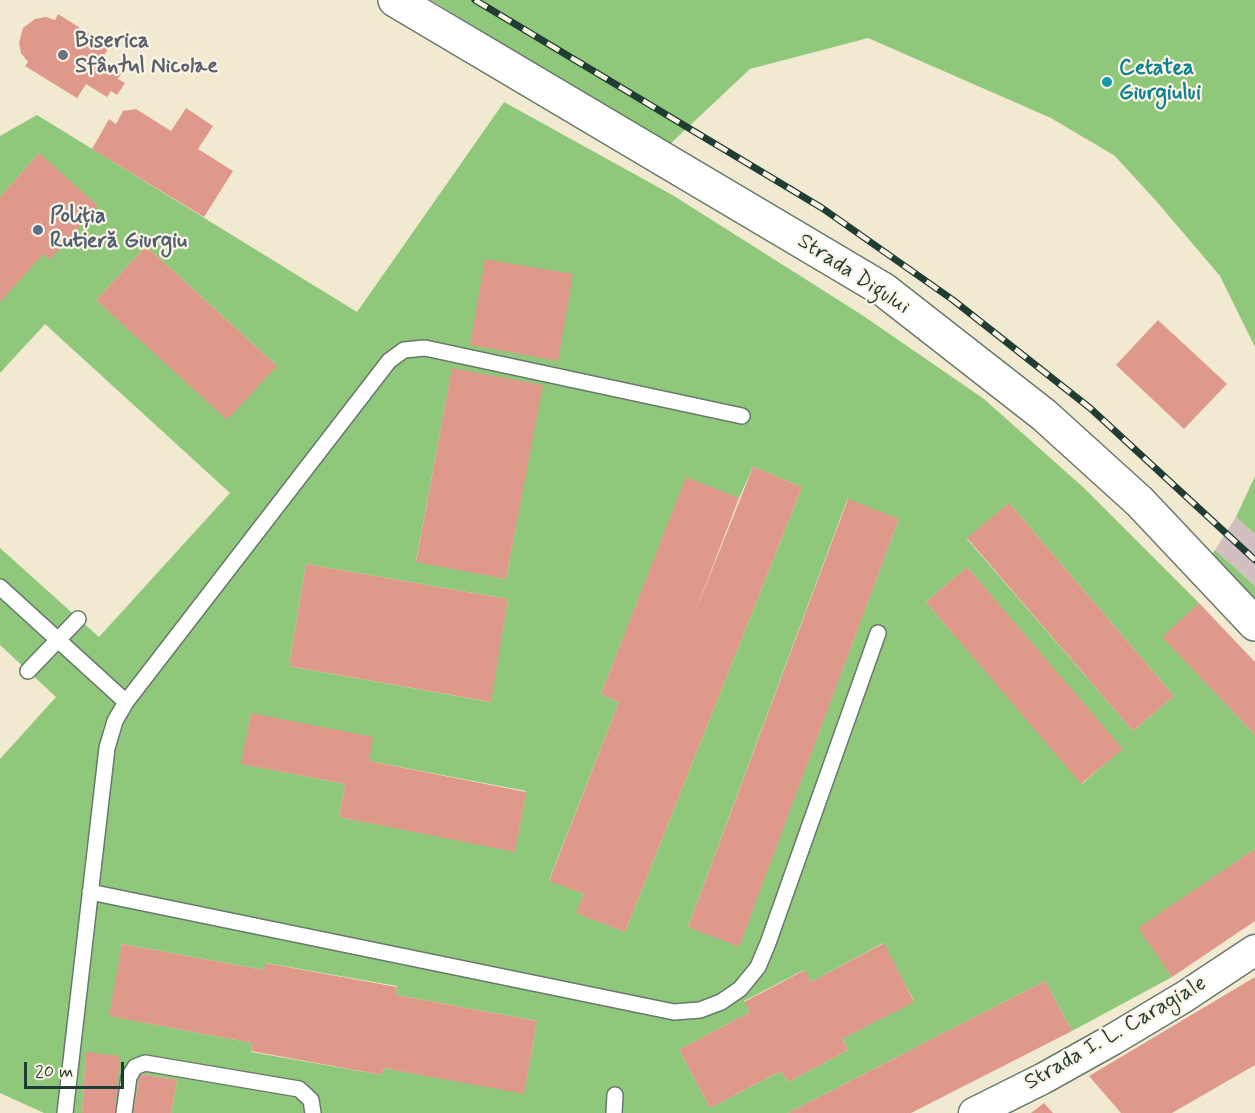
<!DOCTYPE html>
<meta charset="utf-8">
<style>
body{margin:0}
#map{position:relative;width:1255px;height:1113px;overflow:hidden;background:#f1ead0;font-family:Mynerve,sans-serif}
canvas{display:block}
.scale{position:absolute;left:24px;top:1062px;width:100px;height:27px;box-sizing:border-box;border:3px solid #1f3d34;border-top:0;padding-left:8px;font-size:18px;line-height:21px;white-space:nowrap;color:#1f3d34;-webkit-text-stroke:4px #fcf5e5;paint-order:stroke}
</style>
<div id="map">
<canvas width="1255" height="1113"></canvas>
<div class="scale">20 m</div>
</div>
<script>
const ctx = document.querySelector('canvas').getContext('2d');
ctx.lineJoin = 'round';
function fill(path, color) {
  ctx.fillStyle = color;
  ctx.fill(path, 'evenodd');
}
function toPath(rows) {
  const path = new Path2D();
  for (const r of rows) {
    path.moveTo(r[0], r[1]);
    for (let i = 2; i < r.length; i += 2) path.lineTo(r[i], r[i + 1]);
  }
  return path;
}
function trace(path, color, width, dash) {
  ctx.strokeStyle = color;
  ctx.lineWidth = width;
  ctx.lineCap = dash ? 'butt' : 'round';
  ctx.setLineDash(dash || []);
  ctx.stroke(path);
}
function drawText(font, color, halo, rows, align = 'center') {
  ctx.font = font + ' Mynerve,sans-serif';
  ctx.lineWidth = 4.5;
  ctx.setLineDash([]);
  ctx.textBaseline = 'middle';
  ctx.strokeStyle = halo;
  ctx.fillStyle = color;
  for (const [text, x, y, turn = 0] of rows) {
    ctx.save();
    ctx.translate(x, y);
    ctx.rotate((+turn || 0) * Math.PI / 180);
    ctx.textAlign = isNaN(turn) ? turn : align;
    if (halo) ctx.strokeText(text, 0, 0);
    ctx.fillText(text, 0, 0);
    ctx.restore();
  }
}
const industrial = toPath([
 [1236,517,1255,534,1255,586,1215,550]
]);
const green = toPath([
 [431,0,1255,0,1255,347,1220,276,1157,202,1115,156,1051,118,868,38,750,69,669,145],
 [504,102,674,196,862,315,984,399,1084,488,1199,603,1163,637,1255,735,1255,849,1139,928,1172,977,1072,1031,1045,981,788,1113,171,1113,177,1080,140,1074,133,1113,115,1113,86,1053,82,1113,44,1113,0,1093,0,759,56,697,0,645,0,548,99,637,230,493,45,324,0,373,0,302,39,153,0,197,0,136,37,115,357,312],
 [146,246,276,365,227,419,96,300],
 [452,369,542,385,506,579,416,561],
 [753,467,802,487,625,932,577,913,584,894,549,880,619,702,601,694,686,478,739,498],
 [847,500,899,519,739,946,688,927],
 [1009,503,1174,696,1133,731,967,539],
 [306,564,508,599,490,702,289,666],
 [967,567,1122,749,1082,784,926,602],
 [251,713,369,761,526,791,515,851,339,817,345,784,242,764],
 [883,943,914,1001,842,1039,848,1050,788,1082,781,1071,710,1108,679,1050,750,1012,744,1001,804,970,811,982],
 [122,944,264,970,266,963,397,986,396,995,537,1021,524,1093,383,1068,382,1075,251,1052,252,1043,110,1016],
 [1255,476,1255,534,1236,517],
 [1215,550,1255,586,1255,605,1210,558]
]);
const building = toPath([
 [58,14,107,45,113,43,114,48,108,49,102,59,122,72,118,79,125,83,117,95,111,91,107,97,86,84,77,98,25,66,28,62,21,53,19,43,23,28,35,19,46,17,55,20],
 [186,108,213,126,198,149,233,171,204,217,92,149,109,119,116,124,123,111,136,109,171,131],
 [39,153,98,206,50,260,43,254,0,302,0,197],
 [146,246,277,366,227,420,96,300],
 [485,259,573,274,558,361,470,345],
 [1158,320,1227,384,1184,429,1116,365],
 [452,368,543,385,506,579,416,562],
 [753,467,802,487,625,932,576,913,584,894,549,881,619,702,601,694,686,477,739,498,694,615],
 [848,499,899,519,739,947,688,927],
 [1009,503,1174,696,1133,731,967,538],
 [306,564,508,599,491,702,289,666],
 [967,567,1123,749,1081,784,926,602],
 [1199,603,1255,662,1255,735,1162,637],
 [251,713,373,737,369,761,526,792,515,852,339,817,345,784,241,764],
 [1255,849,1255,921,1172,977,1138,928],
 [884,943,914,1002,842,1039,848,1050,788,1082,781,1071,710,1108,679,1050,750,1012,744,1002,805,970,811,982],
 [122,944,264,970,265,963,397,987,396,995,537,1021,524,1094,383,1068,382,1075,251,1051,252,1043,109,1016],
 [1255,977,1255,1065,1172,1113,1121,1113,1089,1076],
 [1045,981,1072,1031,911,1113,788,1113],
 [86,1052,120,1056,115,1113,82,1113],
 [140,1074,177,1080,171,1113,133,1113],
 [1044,1103,1053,1113,1031,1113]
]);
const service = toPath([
 [0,587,126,702],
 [28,671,78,619],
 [90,892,674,1012,700,1010,721,1002,740,989,758,967,768,943,878,633],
 [65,1113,107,748,115,721,126,702,389,361,404,350,425,348,742,416],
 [124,1113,129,1077,135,1067,145,1063,299,1089,311,1100,313,1113],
 [614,1113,615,1095]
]);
const minor = toPath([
 [974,1113,1044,1078,1112,1040,1184,997,1255,950]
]);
const tertiary = toPath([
 [395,0,884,290,1044,415,1140,502,1255,624]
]);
const rail = toPath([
 [475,0,822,208,953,300,1090,408,1255,560]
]);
const markers = [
 [63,55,6,"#6b7280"],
 [1107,82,6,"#0f9aa8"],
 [38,230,6,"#5c6f8a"]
];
const worshipNames = [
 ["Biserica",75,42],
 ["Sfântul Nicolae",75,67]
];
const cultureNames = [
 ["Cetatea",1119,69],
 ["Giurgiului",1119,94]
];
const serviceNames = [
 ["Poliția",50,217],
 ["Rutieră Giurgiu",50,242]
];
const streetNames = [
 ["Strada Digului",853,275,33],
 ["Strada I. L. Caragiale",1116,1034,-30]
];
fill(industrial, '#d2bfc0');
fill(green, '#8fc77b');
fill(building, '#df998b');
trace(service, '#687a6b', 18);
trace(minor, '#687a6b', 33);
trace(tertiary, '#687a6b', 36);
trace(service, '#fff', 15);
trace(minor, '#fff', 30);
trace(tertiary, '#fff', 33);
trace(rail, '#1f3d34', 7);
trace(rail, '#fcf5e5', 4.5, [14]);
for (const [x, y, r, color] of markers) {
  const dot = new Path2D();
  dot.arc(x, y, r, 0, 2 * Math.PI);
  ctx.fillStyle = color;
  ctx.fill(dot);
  trace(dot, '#fcf5e5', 2);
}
drawText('bold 22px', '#5b616d', '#fcf5e5', worshipNames, 'left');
drawText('bold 22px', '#0d838f', '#fcf5e5', cultureNames, 'left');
drawText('bold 22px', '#4e5e75', '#fcf5e5', serviceNames, 'left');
drawText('22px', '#1f3d34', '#fcf5e5', streetNames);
</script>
